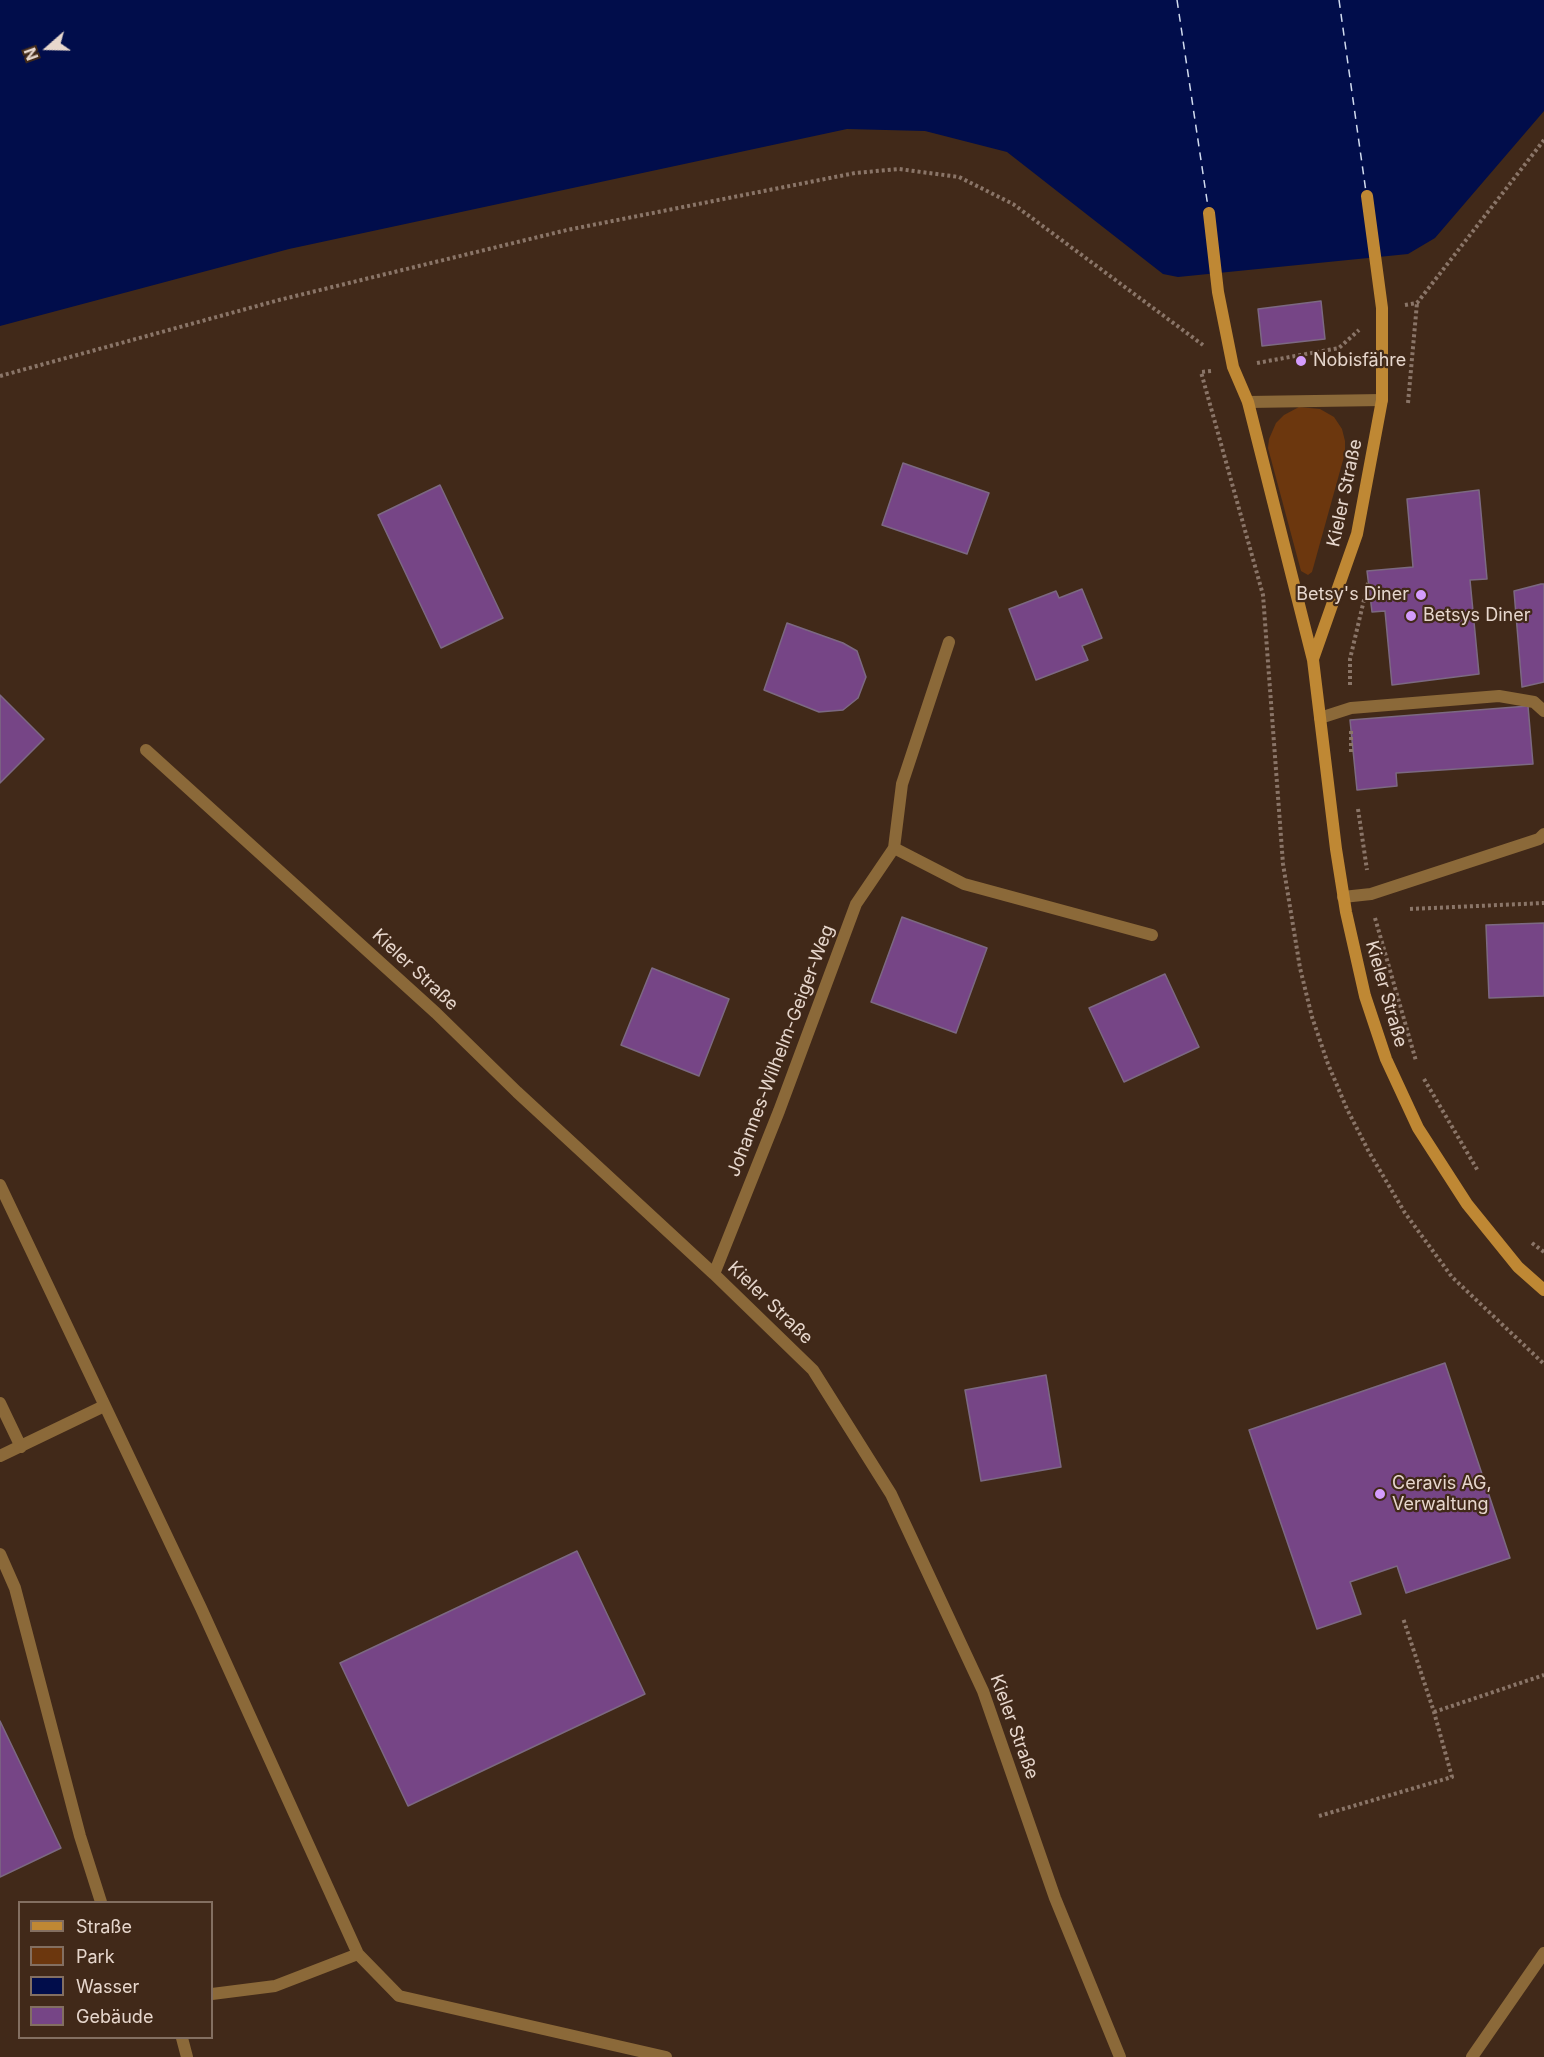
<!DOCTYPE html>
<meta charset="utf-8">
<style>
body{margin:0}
#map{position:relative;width:1544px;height:2057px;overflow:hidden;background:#412919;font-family:Inter,sans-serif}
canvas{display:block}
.legend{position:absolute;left:18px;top:1901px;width:195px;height:138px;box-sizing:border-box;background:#412919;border:2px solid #836f61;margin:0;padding:8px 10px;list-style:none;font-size:18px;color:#e7d7cd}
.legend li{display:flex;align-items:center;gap:12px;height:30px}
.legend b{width:30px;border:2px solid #836f61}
.north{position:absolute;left:18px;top:18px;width:60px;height:60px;-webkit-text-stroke:4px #412919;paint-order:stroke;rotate:250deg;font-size:16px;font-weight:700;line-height:24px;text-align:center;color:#e7d7cd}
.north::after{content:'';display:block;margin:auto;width:21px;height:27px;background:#e7d7cd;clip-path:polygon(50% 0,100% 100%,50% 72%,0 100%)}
</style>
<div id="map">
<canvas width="1544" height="2057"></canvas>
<ul class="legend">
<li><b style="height:8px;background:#bf8834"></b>Straße</li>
<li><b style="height:16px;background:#6c370e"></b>Park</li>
<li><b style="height:16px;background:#010d4b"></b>Wasser</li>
<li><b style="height:16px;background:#764586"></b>Gebäude</li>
</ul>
<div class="north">N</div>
</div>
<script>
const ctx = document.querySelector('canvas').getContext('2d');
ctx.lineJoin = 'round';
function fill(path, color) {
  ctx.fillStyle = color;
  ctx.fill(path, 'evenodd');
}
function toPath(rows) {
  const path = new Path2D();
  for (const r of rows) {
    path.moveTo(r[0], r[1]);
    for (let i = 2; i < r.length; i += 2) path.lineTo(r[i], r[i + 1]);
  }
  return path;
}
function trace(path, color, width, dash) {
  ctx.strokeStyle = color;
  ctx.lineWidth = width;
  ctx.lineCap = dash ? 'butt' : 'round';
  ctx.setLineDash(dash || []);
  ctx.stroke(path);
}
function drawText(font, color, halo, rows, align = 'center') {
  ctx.font = font + ' Inter,sans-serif';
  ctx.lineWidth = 4.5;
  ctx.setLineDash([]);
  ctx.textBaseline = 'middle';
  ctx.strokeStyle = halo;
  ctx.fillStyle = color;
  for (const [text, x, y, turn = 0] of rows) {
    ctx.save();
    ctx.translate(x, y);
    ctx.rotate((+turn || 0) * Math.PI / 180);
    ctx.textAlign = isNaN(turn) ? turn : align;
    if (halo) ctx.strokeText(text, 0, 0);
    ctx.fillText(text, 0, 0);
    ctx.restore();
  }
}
const green = toPath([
 [1299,407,1320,409,1334,417,1342,429,1345,441,1345,453,1312,572,1308,575,1301,571,1268,448,1269,439,1276,423,1284,415]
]);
const water = toPath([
 [0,0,1544,0,1544,111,1435,238,1408,254,1178,277,1163,274,1007,152,925,131,847,129,289,249,0,326]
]);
const ferry = toPath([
 [1177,0,1208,207],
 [1339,0,1366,192]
]);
const building = toPath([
 [1321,301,1325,339,1262,346,1258,309,1321,301],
 [903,463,989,493,967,554,882,525,903,463],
 [440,485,503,618,441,648,378,515,440,485],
 [1479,490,1487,579,1470,580,1479,674,1392,685,1385,611,1372,612,1367,571,1413,567,1407,499,1479,490],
 [1541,584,1544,584,1544,682,1522,687,1514,591,1541,584],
 [1082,589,1102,638,1082,646,1088,660,1036,680,1009,609,1056,591,1059,598,1082,589],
 [787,623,843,643,857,651,866,677,858,698,843,710,819,712,764,690,787,623],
 [0,695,44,739,0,783,0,695],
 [1528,706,1533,764,1396,773,1397,786,1357,790,1350,720,1528,706],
 [902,917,987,948,956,1033,871,1002,902,917],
 [1544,923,1544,996,1489,998,1486,925,1544,923],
 [652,968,729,999,699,1076,621,1045,652,968],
 [1165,974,1199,1047,1124,1082,1089,1008,1165,974],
 [1445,1363,1510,1558,1406,1593,1397,1566,1350,1582,1361,1614,1317,1629,1249,1430,1445,1363],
 [1046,1375,1061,1467,981,1481,965,1390,1046,1375],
 [577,1551,645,1694,408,1806,340,1663,577,1551],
 [0,1721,61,1848,0,1877,0,1721]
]);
const path = toPath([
 [1405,305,1417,303,1544,140],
 [1257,363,1339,348,1359,330],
 [1211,371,1201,372,1263,595,1283,864,1300,968,1312,1017,1328,1064,1347,1109,1369,1152,1405,1213,1452,1277,1544,1364],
 [0,376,279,300,567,230,855,173,899,169,959,177,1013,204,1203,345],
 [1408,403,1417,303],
 [1350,685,1350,659,1368,583],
 [1351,731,1351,754],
 [1358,809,1367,870],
 [1410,909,1544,903],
 [1375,918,1416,1061],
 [1424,1079,1478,1171],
 [1532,1243,1544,1252],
 [1434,1712,1544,1675],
 [1319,1816,1452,1777,1434,1712,1403,1618]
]);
const lane = toPath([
 [1248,402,1382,400],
 [1320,718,1351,708,1499,696,1534,702,1544,711],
 [1343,897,1371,894,1539,839,1544,834],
 [0,1185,201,1608,358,1954,399,1996,666,2057],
 [0,1403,21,1447],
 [0,1456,104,1406],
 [0,1554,15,1588,80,1836,101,1902],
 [212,1994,275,1986,358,1954],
 [182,2038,187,2057]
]);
const street = toPath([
 [146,750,436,1013,517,1092,714,1274,813,1370,891,1494,983,1691,1055,1898,1120,2057],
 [894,848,964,884,1152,935],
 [714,1274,779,1111,856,904,894,848,902,784,949,642],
 [1472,2057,1544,1953]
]);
const secondary = toPath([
 [1209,213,1218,292,1233,367,1248,402,1313,660,1336,849,1346,912,1365,996,1386,1059,1418,1128,1467,1204,1518,1267,1544,1290],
 [1313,659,1357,534,1382,400,1382,308,1367,196]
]);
const markers = [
 [1301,361,6,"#d49cfc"],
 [1421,595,6,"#d49cfc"],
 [1411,616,6,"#d49cfc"],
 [1380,1494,6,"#d49cfc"]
];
const poiNames = [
 ["Nobisfähre",1313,361],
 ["Betsy's Diner",1409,595,"right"],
 ["Betsys Diner",1423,616],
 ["Ceravis AG,",1392,1484],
 ["Verwaltung",1392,1505]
];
const streetNames = [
 ["Kieler Straße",1345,493,-78],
 ["Kieler Straße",415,970,43],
 ["Kieler Straße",1386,994,74],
 ["Johannes-Wilhelm-Geiger-Weg",781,1051,-69],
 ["Kieler Straße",770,1303,44],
 ["Kieler Straße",1014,1727,70]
];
fill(green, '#6c370e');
fill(water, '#010d4b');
trace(ferry, '#d1dbee', 1.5, [8, 6]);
fill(building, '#764586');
trace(building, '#7c6982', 1.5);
trace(path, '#8a7568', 4, [3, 3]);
trace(lane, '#8b6939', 12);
trace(street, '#8b6939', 12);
trace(secondary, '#bf8834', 12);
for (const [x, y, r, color] of markers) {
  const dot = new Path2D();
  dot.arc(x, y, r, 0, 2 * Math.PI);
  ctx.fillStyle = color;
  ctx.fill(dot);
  trace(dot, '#412919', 2);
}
drawText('18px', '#e7d7cd', '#412919', poiNames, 'left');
drawText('18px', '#e7d7cd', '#412919', streetNames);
</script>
